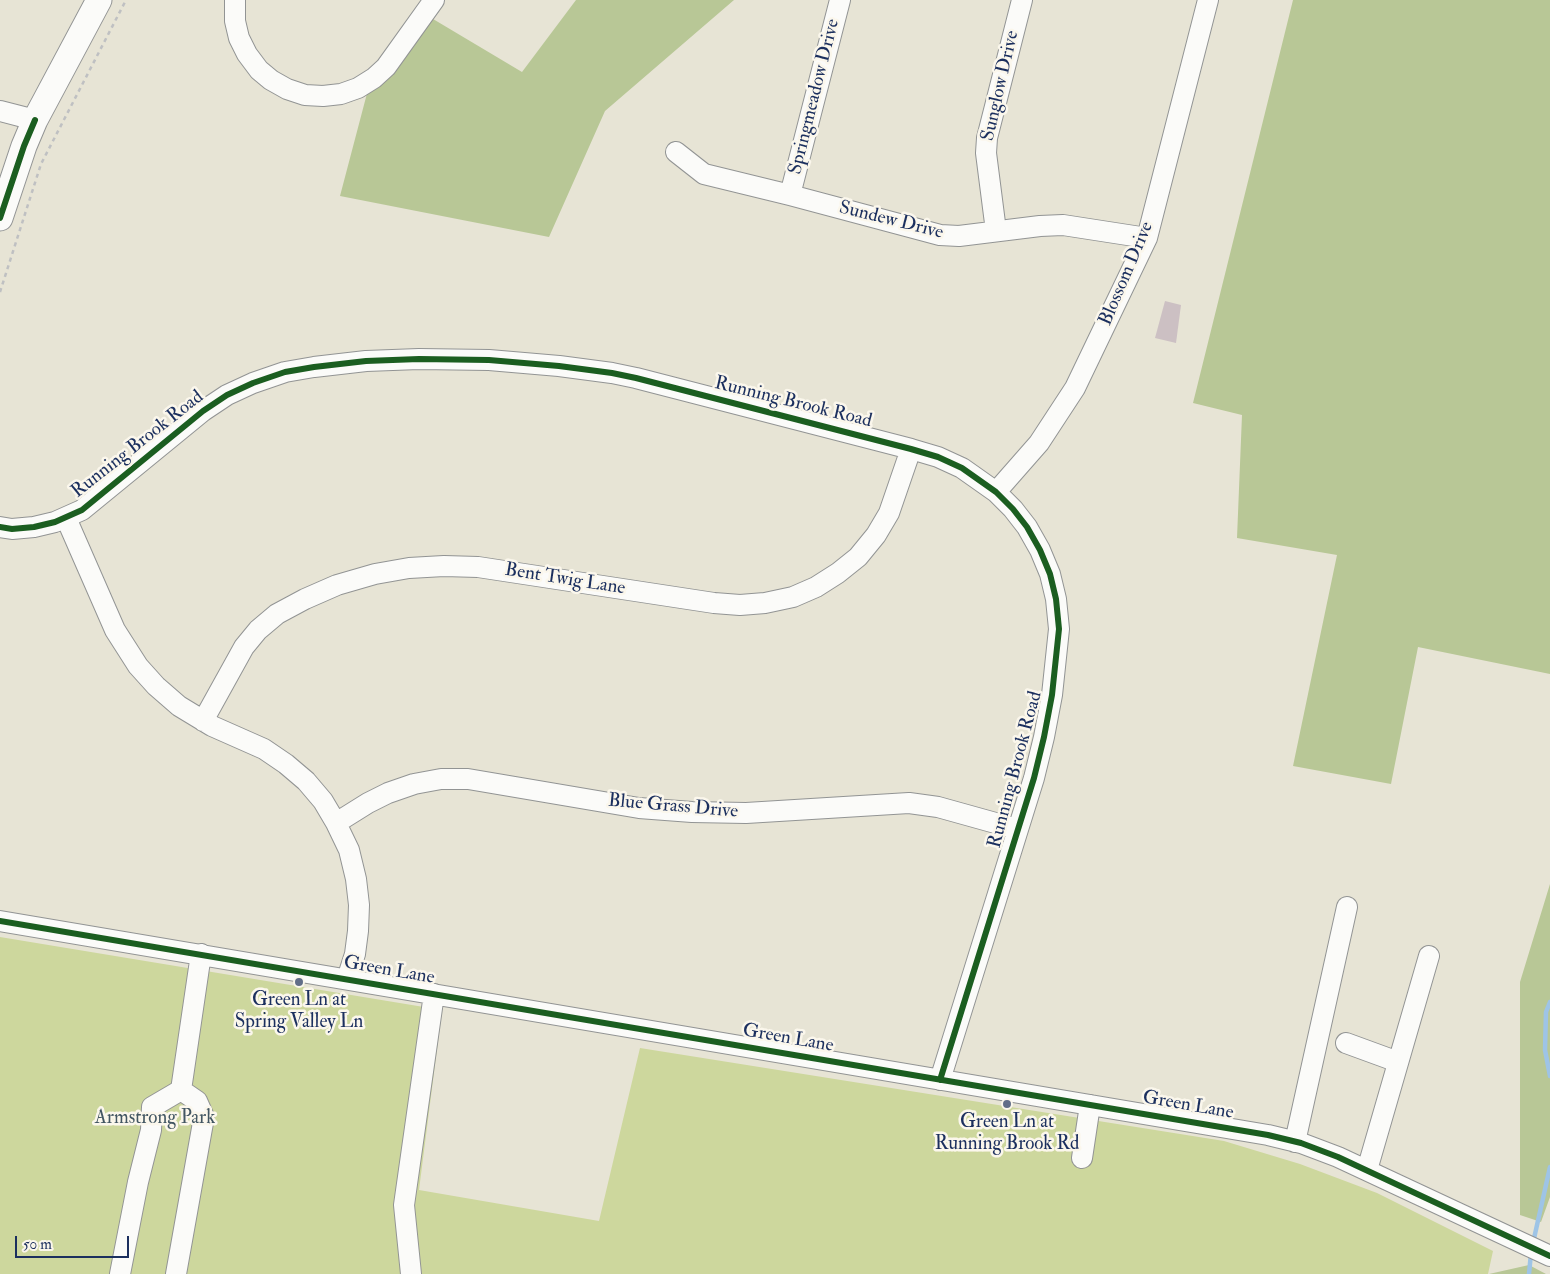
<!DOCTYPE html>
<style>
body{margin:0}
#map{position:relative;width:1550px;height:1274px;overflow:hidden;background:#e7e4d5;font-family:"IM FELL Double Pica",serif}
canvas{display:block}
.scale{position:absolute;left:15px;top:1236px;width:114px;height:22px;box-sizing:border-box;border:2px solid #1b2f5e;border-top:0;padding-left:6px;font-size:15px;line-height:18px;white-space:nowrap;color:#1b2f5e;-webkit-text-stroke:4px #fbf7ec;paint-order:stroke}
</style>
<div id="map">
<canvas width="1550" height="1274"></canvas>
<div class="scale">50 m</div>
</div>
<script>
const ctx = document.querySelector('canvas').getContext('2d');
ctx.lineJoin = 'round';
function fill(path, color) {
  ctx.fillStyle = color;
  ctx.fill(path, 'evenodd');
}
function toPath(rows) {
  const path = new Path2D();
  for (const r of rows) {
    path.moveTo(r[0], r[1]);
    for (let i = 2; i < r.length; i += 2) path.lineTo(r[i], r[i + 1]);
  }
  return path;
}
function trace(path, color, width, dash) {
  ctx.strokeStyle = color;
  ctx.lineWidth = width;
  ctx.lineCap = dash ? 'butt' : 'round';
  ctx.setLineDash(dash || []);
  ctx.stroke(path);
}
function drawText(font, color, halo, rows, align = 'center') {
  ctx.font = font + ' "IM FELL Double Pica",serif';
  ctx.lineWidth = 5;
  ctx.setLineDash([]);
  ctx.textBaseline = 'middle';
  ctx.strokeStyle = halo;
  ctx.fillStyle = color;
  for (const [text, x, y, turn = 0] of rows) {
    ctx.save();
    ctx.translate(x, y);
    ctx.rotate((+turn || 0) * Math.PI / 180);
    ctx.textAlign = isNaN(turn) ? turn : align;
    if (halo) ctx.strokeText(text, 0, 0);
    ctx.fillText(text, 0, 0);
    ctx.restore();
  }
}
const green = toPath([
 [0,937,442,1010,419,1190,599,1221,640,1048,1224,1141,1300,1164,1377,1193,1493,1251,1488,1274,0,1274]
]);
const forest = toPath([
 [576,0,734,0,605,111,549,237,340,196,370,82,428,16,522,72],
 [1293,0,1550,0,1550,674,1418,647,1391,784,1293,766,1337,555,1237,538,1242,415,1193,403],
 [1550,884,1550,1197,1541,1222,1520,1215,1520,982],
 [1529,1265,1546,1274,1489,1274]
]);
const stream = toPath([
 [1550,1002,1546,1012,1545,1050,1550,1076],
 [1533,1243,1550,1167],
 [1529,1274,1531,1253]
]);
const building = toPath([
 [1165,301,1181,305,1176,343,1155,338]
]);
const path = toPath([
 [0,292,41,164,126,0]
]);
const minor = toPath([
 [235,0,235,21,239,38,247,54,259,70,271,80,287,89,305,95,323,96,341,94,358,88,374,78,386,67,434,0],
 [0,111,35,120],
 [676,152,704,174,790,195,940,235,959,236,1040,226,1063,225,1147,238],
 [790,195,840,0],
 [996,231,986,153,987,138,1022,0],
 [996,492,1039,443,1075,388,1147,238,1208,0],
 [66,518,115,630,138,666,156,686,179,706,212,726,264,749,286,764,306,781,323,801,336,823,349,850,356,879,359,905,358,931,355,954,347,979],
 [0,527,12,529,34,527,55,522,82,510,203,411,227,395,253,383,285,372,314,367,366,361,419,359,489,360,559,366,612,373,636,378,911,449,938,457,962,468,996,492,1013,509,1027,527,1040,550,1050,574,1056,599,1059,629,1052,695,1044,737,1034,778,940,1080],
 [203,721,244,647,258,630,277,614,305,599,337,585,375,574,409,568,444,566,478,567,714,603,740,605,765,603,793,597,816,587,838,573,858,557,876,535,889,513,911,449],
 [336,823,368,803,388,793,414,784,441,779,468,779,639,808,692,812,746,813,909,803,938,807,1017,829],
 [0,921,1268,1135,1301,1143,1338,1157,1550,1256],
 [1346,1043,1398,1062],
 [181,1090,201,954],
 [1295,1142,1347,907],
 [1082,1158,1090,1105],
 [1367,1170,1429,956],
 [120,1274,138,1182,151,1130,152,1107,181,1090],
 [176,1274,204,1117,197,1101,181,1090],
 [411,1274,404,1205,434,994]
]);
const major = toPath([
 [0,218,24,146,35,120,99,0]
]);
const cycleway = toPath([
 [0,218,24,146,35,120],
 [0,527,12,529,34,527,55,522,82,510,203,411,227,395,253,383,285,372,314,367,366,361,419,359,489,360,559,366,612,373,636,378,911,449,938,457,962,468,996,492,1013,509,1027,527,1040,550,1050,574,1056,599,1059,629,1052,695,1044,737,1034,778,940,1080],
 [0,921,1268,1135,1301,1143,1338,1157,1550,1256]
]);
const markers = [
 [299,982,5,"#626e88"],
 [1007,1104,5,"#626e88"]
];
const streetNames = [
 ["Sunglow Drive",1001,86,-77],
 ["Springmeadow Drive",815,97,-76],
 ["Sundew Drive",891,221,14],
 ["Blossom Drive",1127,274,-67],
 ["Running Brook Road",793,403,14],
 ["Running Brook Road",138,445,-38],
 ["Bent Twig Lane",565,580,9],
 ["Running Brook Road",1016,770,-75],
 ["Blue Grass Drive",673,807,5],
 ["Green Lane",389,971,10],
 ["Green Lane",788,1039,10],
 ["Green Lane",1188,1106,10]
];
const poiNames = [
 ["Green Ln at",299,1001],
 ["Spring Valley Ln",299,1023],
 ["Green Ln at",1007,1123],
 ["Running Brook Rd",1007,1145]
];
const parkNames = [
 ["Armstrong Park",155,1119]
];
fill(green, '#cdd79d');
fill(forest, '#b8c796');
trace(stream, '#9ec4e6', 4.5);
fill(building, '#ccc0c3');
trace(minor, '#929494', 22);
trace(major, '#929494', 27);
trace(path, '#bfc0c2', 2.5, [4, 4]);
trace(minor, '#fbfbf9', 20);
trace(major, '#fbfbf9', 25);
trace(cycleway, '#1b5e20', 6);
for (const [x, y, r, color] of markers) {
  const dot = new Path2D();
  dot.arc(x, y, r, 0, 2 * Math.PI);
  ctx.fillStyle = color;
  ctx.fill(dot);
  trace(dot, '#fbf7ec', 2);
}
drawText('19px', '#1b2f5e', '#fbf7ec', streetNames);
drawText('19px', '#1b2f5e', '#fbf7ec', poiNames);
drawText('19px', '#425662', '#fbf7ec', parkNames);
</script>
